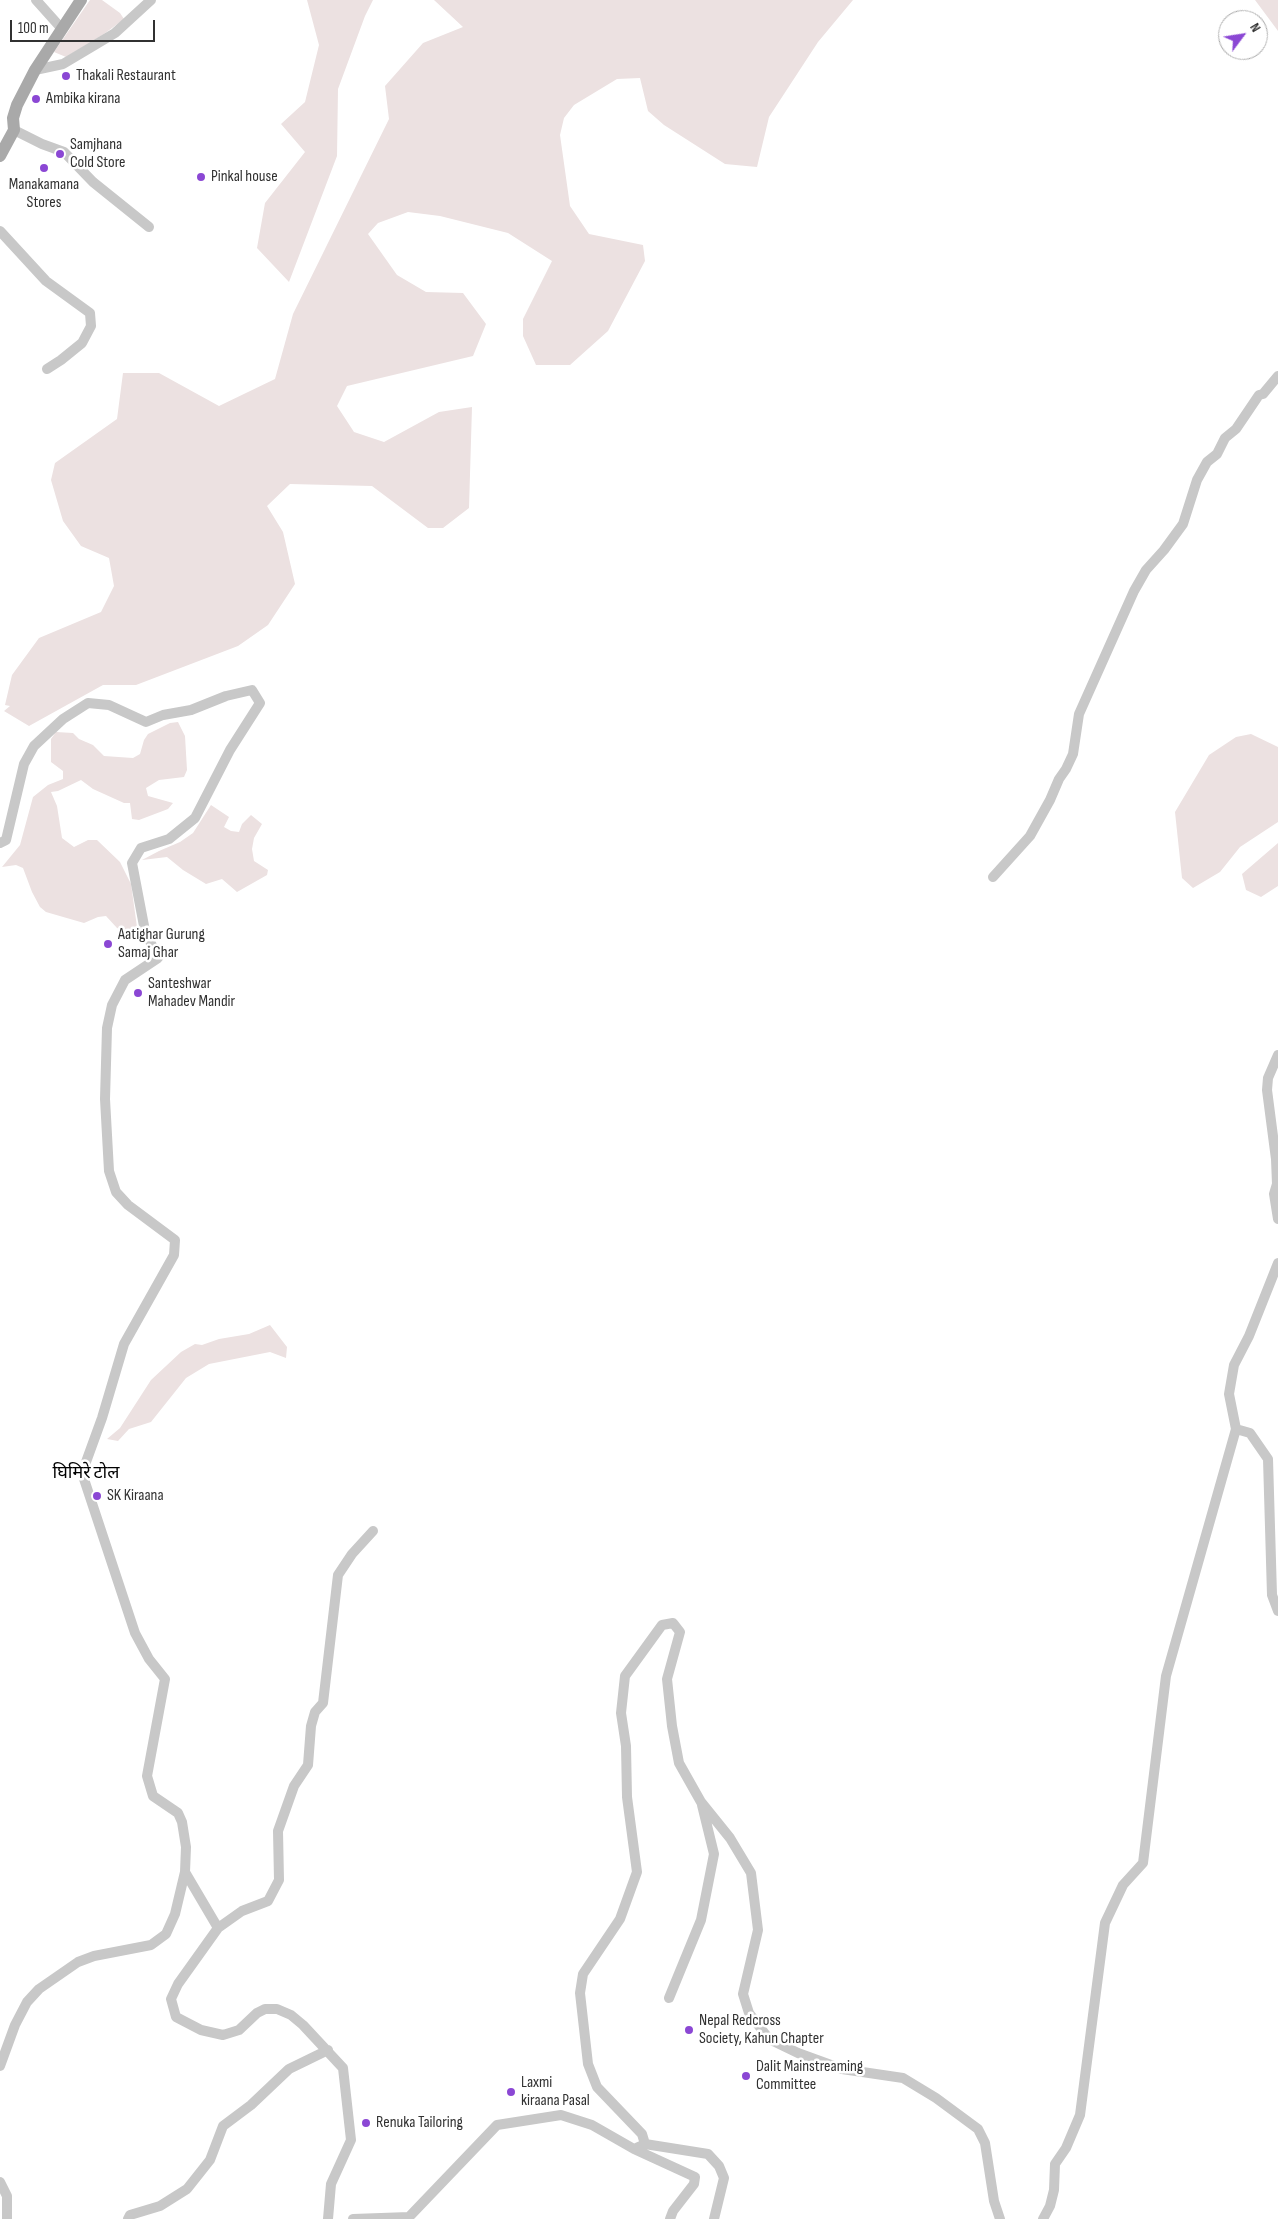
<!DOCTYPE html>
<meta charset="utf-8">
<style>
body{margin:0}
#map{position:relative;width:1278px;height:2219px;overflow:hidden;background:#fff;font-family:"Sofia Sans Condensed",sans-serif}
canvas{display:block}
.north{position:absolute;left:1218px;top:10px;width:50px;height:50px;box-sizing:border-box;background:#fff;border:1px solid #adadad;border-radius:50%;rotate:59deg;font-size:14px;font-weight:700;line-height:20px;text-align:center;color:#313131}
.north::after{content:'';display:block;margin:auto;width:18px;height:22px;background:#8b47d4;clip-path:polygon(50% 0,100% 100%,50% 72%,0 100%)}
.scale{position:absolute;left:10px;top:20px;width:145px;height:22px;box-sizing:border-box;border:2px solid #313131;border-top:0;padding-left:6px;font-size:15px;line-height:18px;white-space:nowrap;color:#313131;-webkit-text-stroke:4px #fff;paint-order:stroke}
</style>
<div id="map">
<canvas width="1278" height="2219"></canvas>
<div class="north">N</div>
<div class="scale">100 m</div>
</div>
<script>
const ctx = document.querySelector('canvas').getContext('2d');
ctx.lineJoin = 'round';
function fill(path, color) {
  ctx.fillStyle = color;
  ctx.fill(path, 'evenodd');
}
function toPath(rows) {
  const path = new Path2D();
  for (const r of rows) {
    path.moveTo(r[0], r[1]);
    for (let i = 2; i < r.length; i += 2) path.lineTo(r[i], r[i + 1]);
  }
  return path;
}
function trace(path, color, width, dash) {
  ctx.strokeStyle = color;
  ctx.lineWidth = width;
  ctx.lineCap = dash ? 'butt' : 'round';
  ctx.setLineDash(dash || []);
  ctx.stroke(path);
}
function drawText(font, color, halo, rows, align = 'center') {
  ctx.font = font + ' "Sofia Sans Condensed","Noto Sans Devanagari",sans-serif';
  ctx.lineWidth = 5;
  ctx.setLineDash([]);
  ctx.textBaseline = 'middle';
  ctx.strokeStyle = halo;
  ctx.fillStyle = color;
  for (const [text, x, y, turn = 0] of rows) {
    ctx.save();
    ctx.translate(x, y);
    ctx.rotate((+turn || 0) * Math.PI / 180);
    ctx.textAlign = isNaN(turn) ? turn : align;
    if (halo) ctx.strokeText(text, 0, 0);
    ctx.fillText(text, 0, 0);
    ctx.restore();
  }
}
const green = toPath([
 [90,0,102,0,120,13,124,19,104,34,66,57,54,52],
 [307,0,373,0,365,16,338,89,337,156,289,282,257,248,265,203,305,152,281,124,305,102,319,45],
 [434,0,853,0,818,42,769,117,757,167,725,164,664,125,648,111,640,78,617,79,574,105,564,118,560,135,570,206,589,234,643,245,645,261,608,331,570,365,536,365,523,336,523,319,552,261,508,233,440,216,408,212,378,223,368,234,397,275,426,292,463,293,486,324,473,356,347,386,337,406,354,432,384,442,439,412,472,407,469,508,443,528,428,528,372,486,290,484,267,506,283,532,295,584,268,625,238,646,136,685,103,685,29,726,4,711,10,706,5,705,12,675,39,638,101,612,114,586,109,558,81,546,63,521,51,480,55,463,117,419,123,373,159,373,219,406,275,379,293,314,389,119,385,86,423,43,463,27],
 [1255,0,1278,0,1278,31],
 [178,722,185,736,187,770,184,777,159,780,146,788,148,796,173,803,168,809,139,820,132,819,130,803,124,803,93,789,81,780,58,791,51,792,57,806,62,838,74,847,88,840,97,840,120,862,131,884,137,927,132,934,117,928,106,916,98,917,84,923,46,912,40,907,32,892,23,868,16,865,2,867,20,845,33,797,48,785,63,779,63,771,51,762,51,739,56,732,73,733,79,739,93,745,104,756,133,758,140,754,144,740,148,734,170,723],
 [1251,734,1278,747,1278,822,1240,847,1220,872,1193,888,1182,878,1175,812,1209,755,1236,737],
 [211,805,229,817,224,827,231,831,239,832,242,824,251,815,262,824,254,838,252,849,254,861,268,870,267,875,237,892,222,879,206,884,183,870,167,857,142,860,159,851,180,842,193,833],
 [1278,843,1278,886,1261,897,1246,890,1242,874],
 [270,1325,287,1347,286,1358,270,1352,209,1364,186,1378,151,1422,129,1429,118,1441,107,1439,120,1428,151,1380,181,1352,195,1344,202,1345,219,1339,249,1334]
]);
const minor = toPath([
 [36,0,62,29],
 [35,70,63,64,115,33,151,0],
 [14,130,42,144,64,152,93,182,149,227],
 [0,231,46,281,90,313,91,326,82,343,61,360,47,369],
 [0,843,6,840,24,764,34,746,63,719,88,703,109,705,146,722,163,715,191,710,226,696,252,690,260,703,230,750,195,818,169,839,141,848,132,863,145,931,158,958,125,980,112,1005,107,1028,105,1099,109,1171,116,1192,128,1205,175,1240,174,1255,124,1344,102,1418,82,1473,135,1633,149,1659,165,1679,147,1776,153,1796,178,1813,182,1822,186,1847,185,1872,218,1928,178,1984,171,1999,176,2017,201,2030,223,2035,239,2030,257,2013,265,2009,277,2009,291,2015,303,2025,343,2068,351,2140,331,2184,328,2219],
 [993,877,1030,836,1050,800,1059,779,1066,769,1073,754,1079,714,1134,591,1146,570,1164,550,1183,524,1197,480,1207,462,1217,454,1225,438,1236,429,1259,395,1263,394,1278,376],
 [1278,1055,1268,1078,1267,1090,1276,1159,1277,1184,1274,1194,1278,1219],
 [1236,1429,1229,1394,1234,1365,1249,1336,1278,1263],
 [218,1928,242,1911,268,1901,279,1880,278,1831,294,1786,308,1765,311,1726,315,1712,323,1703,338,1575,352,1554,373,1531],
 [669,1998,701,1920,714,1854,702,1805],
 [0,2066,15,2025,27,2002,39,1989,78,1962,94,1956,151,1945,166,1934,175,1914,185,1872],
 [645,2144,642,2134,597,2087,588,2064,580,1993,583,1974,620,1919,637,1872,627,1797,626,1746,621,1713,625,1676,662,1625,673,1623,680,1632,667,1679,672,1726,679,1763,701,1802,730,1838,751,1873,758,1930,743,1994,749,2013,769,2039,798,2053,842,2069,903,2078,936,2098,978,2129,985,2143,994,2201,1000,2219],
 [634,2149,695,2177,694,2184,673,2211,670,2219],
 [0,2182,7,2196,7,2219],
 [128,2219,130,2215,160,2206,187,2189,210,2160,223,2126,251,2105,289,2069,328,2050],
 [353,2219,409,2217,497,2125,561,2115,592,2125,634,2149,645,2144,708,2154,719,2166,724,2178,714,2219],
 [1043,2219,1050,2206,1054,2190,1055,2164,1066,2148,1080,2115,1105,1923,1123,1885,1143,1863,1166,1676,1236,1429,1250,1433,1268,1459,1272,1595,1278,1611]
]);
const major = toPath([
 [0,156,14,130,13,118,17,105,35,70,81,0]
]);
const markers = [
 [66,76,5,"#8b47d4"],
 [36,99,5,"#8b47d4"],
 [60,154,5,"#8b47d4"],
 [44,168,5,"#8b47d4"],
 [201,177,5,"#8b47d4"],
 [108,944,5,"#8b47d4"],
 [138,993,5,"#8b47d4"],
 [97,1496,5,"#8b47d4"],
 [689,2030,5,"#8b47d4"],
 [746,2076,5,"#8b47d4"],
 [511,2092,5,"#8b47d4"],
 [366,2123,5,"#8b47d4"]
];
const poiNames = [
 ["Thakali Restaurant",76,76],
 ["Ambika kirana",46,99],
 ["Samjhana",70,145],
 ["Cold Store",70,163],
 ["Pinkal house",211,177],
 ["Manakamana",44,185,"center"],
 ["Stores",44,203,"center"],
 ["Aatighar Gurung",118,935],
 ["Samaj Ghar",118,953],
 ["Santeshwar",148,984],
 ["Mahadev Mandir",148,1002],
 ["SK Kiraana",107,1496],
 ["Nepal Redcross",699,2021],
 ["Society, Kahun Chapter",699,2039],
 ["Dalit Mainstreaming",756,2067],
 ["Committee",756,2085],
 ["Laxmi",521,2083],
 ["kiraana Pasal",521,2101],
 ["Renuka Tailoring",376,2123]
];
const neighbourhoodNames = [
 ["घिमिरे टोल",86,1473]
];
fill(green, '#ece1e1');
trace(minor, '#c8c8c8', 10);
trace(major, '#a9a9a9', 12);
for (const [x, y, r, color] of markers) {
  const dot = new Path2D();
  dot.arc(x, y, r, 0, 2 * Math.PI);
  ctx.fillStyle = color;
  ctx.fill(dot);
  trace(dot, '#fff', 2);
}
drawText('16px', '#313131', '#fff', poiNames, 'left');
drawText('18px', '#000', '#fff', neighbourhoodNames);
</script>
